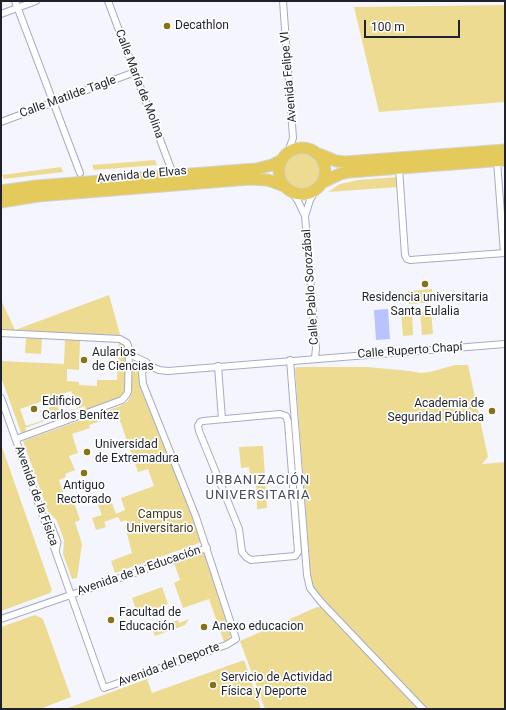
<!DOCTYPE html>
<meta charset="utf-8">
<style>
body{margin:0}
#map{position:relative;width:506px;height:710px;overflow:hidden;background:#f5f6fd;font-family:Roboto,sans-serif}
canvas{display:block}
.frame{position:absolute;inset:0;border:2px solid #1f212c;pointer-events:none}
.scale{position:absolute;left:364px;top:20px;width:96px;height:18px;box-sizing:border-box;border:2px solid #1f212c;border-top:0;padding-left:5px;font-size:12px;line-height:14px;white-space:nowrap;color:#1f212c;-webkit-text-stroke:3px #fff;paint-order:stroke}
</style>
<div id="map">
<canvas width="506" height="710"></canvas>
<div class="frame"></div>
<div class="scale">100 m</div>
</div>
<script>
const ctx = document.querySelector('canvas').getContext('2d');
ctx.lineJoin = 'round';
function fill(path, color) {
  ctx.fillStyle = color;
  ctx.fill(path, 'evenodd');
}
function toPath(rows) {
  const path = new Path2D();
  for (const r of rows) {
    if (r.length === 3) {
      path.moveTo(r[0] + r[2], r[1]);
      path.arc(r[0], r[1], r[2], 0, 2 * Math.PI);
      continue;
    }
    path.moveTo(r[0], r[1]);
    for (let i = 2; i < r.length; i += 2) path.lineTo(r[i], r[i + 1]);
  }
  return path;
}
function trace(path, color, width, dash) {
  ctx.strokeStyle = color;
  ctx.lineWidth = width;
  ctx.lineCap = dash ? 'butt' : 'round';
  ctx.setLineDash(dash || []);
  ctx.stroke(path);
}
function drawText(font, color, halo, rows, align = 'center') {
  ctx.font = font + ' Roboto,sans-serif';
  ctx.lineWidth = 3.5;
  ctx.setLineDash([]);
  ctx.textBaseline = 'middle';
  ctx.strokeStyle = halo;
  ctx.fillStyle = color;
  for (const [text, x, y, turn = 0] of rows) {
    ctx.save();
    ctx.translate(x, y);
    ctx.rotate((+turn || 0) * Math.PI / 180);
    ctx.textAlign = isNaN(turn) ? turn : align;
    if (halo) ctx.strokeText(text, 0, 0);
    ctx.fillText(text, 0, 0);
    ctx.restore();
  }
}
const green = toPath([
 [505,5,505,102,379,112,354,7],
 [302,171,18],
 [155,160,157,165,94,170,92,165],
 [61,167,63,172,4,179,2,175],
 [398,177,399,187,328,192,340,184,358,180],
 [432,289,433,302,409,304,408,291],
 [109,295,121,338,1,330,1,300,15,330],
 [431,311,433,334,422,335,420,312],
 [412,312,413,335,403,336,401,313],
 [1,336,120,342,124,343,127,348,126,392,121,398,85,412,85,406,25,428,27,433,22,435,1,377,1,361,64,364,65,340,42,339,41,354,25,353,26,338,2,337,1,360],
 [80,340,119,342,117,380,97,380,97,386,79,385,79,382,67,381,67,369,79,370],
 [71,391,78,408,61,414,57,405,40,411,44,420,26,426,20,409],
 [134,361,138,361,141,364,141,368,139,373,141,390,169,455,194,518,202,542,115,573,111,561,132,553,125,526,128,525,126,520,121,522,118,517,104,522,106,527,96,530,92,518,102,515,98,505,111,500,116,514,125,510,121,498,154,486,148,469,138,472,118,415,89,425,90,428,72,434,78,453,69,456,75,470,65,474,66,477,59,480,67,504,74,502,80,520,75,522,82,544,77,578,72,579,63,554,64,540,57,521,48,511,23,441,120,406,127,402,131,396,132,365],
 [455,365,468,365,488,457,482,464,505,462,505,709,426,709,322,599,314,588,311,581,295,369,297,367,367,367,410,371,420,373,430,372],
 [1,444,52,590,50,593,1,611],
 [263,446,267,508,257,509,256,483,250,483,249,467,241,468,239,447],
 [205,553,231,635,229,638,224,642,209,599,183,608,174,583,180,580,174,563],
 [162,587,168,604,138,615,132,598],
 [317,607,322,607,418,709,265,709,240,641],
 [35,615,43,619,71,697,40,709,1,709,1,627],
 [189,619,185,625,155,636,152,629,178,620,179,623],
 [244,660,261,709,65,709,147,679,152,693]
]);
const water = toPath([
 [388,309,390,339,376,340,374,310]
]);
const lane = toPath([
 [45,516,52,524,59,542,57,552]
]);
const street = toPath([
 [15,1,80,173],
 [108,1,170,166,172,171,178,174],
 [283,1,293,138,288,152],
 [1,14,36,1],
 [1,122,135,72],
 [497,161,504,253],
 [399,168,405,255,407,259,410,260,505,253],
 [291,191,298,201,305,216,316,348,315,358],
 [305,216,310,200,316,190],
 [1,333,120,339,127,343,129,349,128,391,127,394,122,400,16,439],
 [129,354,146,362,150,366,159,370,168,371,505,344],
 [290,360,307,575,310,588,321,602,423,709],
 [218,366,222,419],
 [1,398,104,688,226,645,236,639,196,517,143,384,142,372,145,368,150,366],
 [280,414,286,416,288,422,298,552,295,556,251,560,246,557,242,552,239,529,199,431,198,426,200,422,203,421,280,414],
 [1,619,207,548]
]);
const highway = toPath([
 [302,171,23],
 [319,154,336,161,345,162,505,150],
 [323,182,340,174,349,172,505,160],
 [1,191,36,186,256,169,272,165,282,160],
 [1,202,38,196,250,179,268,180,284,186]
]);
const markers = [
 [167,26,4,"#867315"],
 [425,284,4,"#867315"],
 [84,360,4,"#867315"],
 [34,409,4,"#867315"],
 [492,411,4,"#867315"],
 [87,452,4,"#867315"],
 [84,473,4,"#867315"],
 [111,620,4,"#867315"],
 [204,627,4,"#867315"],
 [213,685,4,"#867315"]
];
const poiNames = [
 ["Decathlon",175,26],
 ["Residencia universitaria",425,298,"center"],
 ["Santa Eulalia",425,312,"center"],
 ["Aularios",92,353],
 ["de Ciencias",92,367],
 ["Edificio",42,402],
 ["Carlos Benítez",42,416],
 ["Academia de",484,404,"right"],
 ["Seguridad Pública",484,418,"right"],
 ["Universidad",95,445],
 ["de Extremadura",95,459],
 ["Antiguo",84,486,"center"],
 ["Rectorado",84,500,"center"],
 ["Facultad de",119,613],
 ["Educación",119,627],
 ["Anexo educacion",212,627],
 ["Servicio de Actividad",221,678],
 ["Física y Deporte",221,692]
];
const streetNames = [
 ["Avenida Felipe VI",289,77,-95],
 ["Calle María de Molina",139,84,69],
 ["Calle Matilde Tagle",68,97,-20],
 ["Avenida de Elvas",142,175,-5],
 ["Calle Pablo Sorozábal",311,287,-94],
 ["Calle Ruperto Chapí",410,351,-4],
 ["Avenida de la Física",36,496,70],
 ["Avenida de la Educación",139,571,-19],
 ["Avenida del Deporte",169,665,-20]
];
const parkNames = [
 ["Campus",160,515],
 ["Universitario",160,529]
];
const neighbourhoodNames = [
 ["URBANIZACIÓN",258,481],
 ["UNIVERSITARIA",258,496]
];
fill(green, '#eddb91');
fill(water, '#b8c3ff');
trace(lane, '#a5abc8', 5);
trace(street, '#a5abc8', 8);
trace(highway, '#d2d3d5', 13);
trace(lane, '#fff', 3);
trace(street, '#fff', 6);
trace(highway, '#e4ca5a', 11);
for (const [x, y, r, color] of markers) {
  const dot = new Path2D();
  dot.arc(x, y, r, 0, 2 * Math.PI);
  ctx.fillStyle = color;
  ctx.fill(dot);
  trace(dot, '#fff', 1.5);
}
drawText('12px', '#1f212c', '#fff', poiNames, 'left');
drawText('12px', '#1f212c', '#fff', streetNames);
drawText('12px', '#413915', '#fff', parkNames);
ctx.letterSpacing = '1px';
drawText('13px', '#444962', '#fff', neighbourhoodNames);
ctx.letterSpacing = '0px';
</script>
